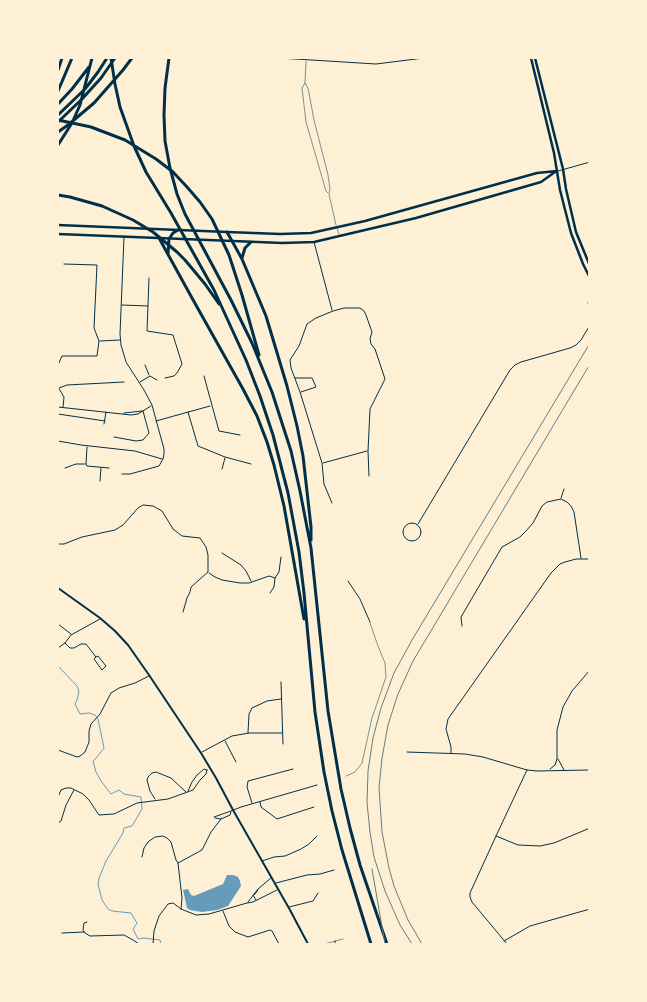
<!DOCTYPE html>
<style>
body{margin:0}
#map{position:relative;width:647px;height:1002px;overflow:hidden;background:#fdf0d5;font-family:"Archivo Narrow",sans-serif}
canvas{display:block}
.frame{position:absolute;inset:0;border:59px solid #fdf0d5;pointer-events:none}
</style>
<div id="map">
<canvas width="647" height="1002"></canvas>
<div class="frame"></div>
</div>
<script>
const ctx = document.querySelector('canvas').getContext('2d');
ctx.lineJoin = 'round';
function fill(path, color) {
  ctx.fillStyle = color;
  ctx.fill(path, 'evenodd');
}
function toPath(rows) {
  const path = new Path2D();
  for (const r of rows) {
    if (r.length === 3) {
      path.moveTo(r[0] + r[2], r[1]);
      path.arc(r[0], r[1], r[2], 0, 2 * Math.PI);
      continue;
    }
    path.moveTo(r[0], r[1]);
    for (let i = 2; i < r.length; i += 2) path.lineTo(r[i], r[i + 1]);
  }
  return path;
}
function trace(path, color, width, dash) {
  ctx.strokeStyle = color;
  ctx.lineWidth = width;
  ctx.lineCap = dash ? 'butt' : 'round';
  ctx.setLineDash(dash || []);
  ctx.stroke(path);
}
const water = toPath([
 [227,875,233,875,238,877,240,881,241,886,228,906,217,910,202,912,190,910,187,908,183,890,188,889,191,895,194,896,223,884]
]);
const stream = toPath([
 [58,666,77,686,79,691,77,700,75,704,80,714,89,713,95,715,98,719,104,748,97,757,93,761,96,772,101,781,111,794,119,790,124,794,141,797,142,809,132,826,124,828,123,833,106,861,99,878,98,884,102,900,108,909,112,911,131,913,137,923,133,929,138,939,144,938,160,940,161,944]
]);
const service = toPath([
 [306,61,305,83,302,88,306,122,326,191,328,193],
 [305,83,308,88,314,120,328,175,330,189,329,194,336,225],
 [337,228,339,234],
 [346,776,355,772,362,763,372,718,386,677,385,663,378,646,370,623],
 [324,944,343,939]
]);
const minor = toPath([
 [279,58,376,64,424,58],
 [558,171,590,162],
 [314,242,332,310],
 [149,278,147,331,173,335,182,364,177,373,174,376,165,378],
 [590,299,588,302,590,311],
 [122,305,148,306],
 [100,341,120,340],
 [58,365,62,356,97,356,99,341,94,328,97,265,64,264],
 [145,365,149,375],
 [204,376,219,431,240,435],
 [295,378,312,378,316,387,301,392],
 [140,382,150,376,157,380],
 [58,387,64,397,63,407],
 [59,388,67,385,124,382],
 [58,407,131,415,138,414,151,406],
 [188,412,198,446,225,457,251,464],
 [124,413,142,411],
 [58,414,105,421],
 [156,421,210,406],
 [104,424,106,412],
 [114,437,136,441,143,440,149,433,143,411],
 [58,441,81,445,135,451,162,459],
 [87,447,86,464,87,466,109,468],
 [323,463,367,451],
 [65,468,76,464,85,464],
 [222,469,225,458],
 [122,474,130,474,159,466,163,459,164,454,164,449,152,405,144,390,126,362,121,345,120,334,124,237],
 [100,481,101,468],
 [561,498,564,489],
 [332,503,324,484,322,463,300,392,291,368,290,360,299,346,307,324,316,318,333,311,344,308,360,308,364,311,366,315,372,332,370,339,371,344,375,349,385,379,370,409,368,451,369,476],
 [412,532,9],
 [418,524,510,370,515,365,521,362,570,348,576,345,581,340,590,325],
 [58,544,64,544,82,537,115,530,123,525,138,508,143,505,153,506,162,511,173,529,182,536,200,538,206,547,208,555,208,572,191,587,190,592,187,598,183,612],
 [222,553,241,565,246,571,251,581],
 [209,573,215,577,222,580,240,583,249,583,269,576,275,578],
 [348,581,360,599,370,622],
 [270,593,274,587,275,578,279,572,281,557],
 [58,624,71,634],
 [462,626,461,617,502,547,520,537,526,531,533,523,542,506,547,502,561,499,567,502,571,506,574,512,581,558],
 [65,643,70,648,74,648,81,644,86,644,96,657,94,659,102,670,106,666,98,656,96,657],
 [58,648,65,643,71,635,100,619],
 [281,682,283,744],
 [248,733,249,714,252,708,267,701,281,699],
 [225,741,236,762],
 [58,750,77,757,80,756,85,752,89,742,89,731,91,724,100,714,111,693,119,688,135,683,149,676],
 [202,752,232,736,249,733,282,733],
 [407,752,465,754,483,757,527,770,537,771,590,770],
 [451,753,451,747,446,729,448,719,551,573,560,564,565,562,576,559,590,559],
 [558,759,564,770],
 [550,769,555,765,557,759,557,730,563,707,572,691,590,670],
 [188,791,192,782,197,775,204,769,207,770],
 [58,797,61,790,66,788,71,788,83,794,89,800,99,815,114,814,137,803,168,799,193,790,200,780,206,774,207,770],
 [155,799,150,791,147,780,148,777,152,773,156,772,171,778,186,792],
 [260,802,261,807,277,819,314,807],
 [252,803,247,787,248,781,293,769],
 [214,817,231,811,241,807,317,785],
 [215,818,221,819,230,815,231,812],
 [58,823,61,821,66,805,74,790],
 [496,836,518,845,540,846,554,843,590,828],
 [142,857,144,848,148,842,155,837,163,836,167,838,171,842,176,860,178,863,182,898,181,909],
 [262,861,274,857,285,856,301,849,309,844,317,836],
 [178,863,202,850,211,832,221,819],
 [276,883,307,875,320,874,334,870],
 [256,900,253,895,255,894,258,890],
 [248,902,258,889,271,878],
 [289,907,313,901,318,893],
 [223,911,229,926,235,932,248,937,270,930,272,931,279,944],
 [87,922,84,923,83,930,85,933,90,936,124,935,133,940,139,944],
 [62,933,84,932],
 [335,941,335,944],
 [504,941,530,926,590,909],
 [153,944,154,931,159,916,168,904,173,903,181,909,196,915,209,914,247,903,253,902,277,890],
 [507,944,472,902,470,897,470,893,496,836,527,770]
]);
const tertiary = toPath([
 [58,588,100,618,115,631,128,645,149,675,201,753,216,778,233,810,290,910,308,944]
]);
const secondary = toPath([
 [531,58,554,153,560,190,571,233,583,264,590,278],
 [535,58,563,169,566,189,576,232,590,266],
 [227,232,280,234,311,233,365,221,537,173,557,171],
 [233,241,282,243,314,242,416,218,541,182,555,172]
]);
const primary = toPath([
 [58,225,227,232],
 [58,234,233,241]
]);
const motorway = toPath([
 [111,58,115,84,120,107,134,146,146,172,171,213,214,290,246,360,260,396,273,435,288,493,299,552,304,593,315,712,324,772,332,811,342,850,371,944],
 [169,58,165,88,164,115,165,141,170,168,177,194,185,214,231,300,252,343,272,392,291,451,300,491,311,548,328,711,341,789,350,828,360,865,387,944],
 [58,70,62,58],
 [58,91,72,58],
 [58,104,72,89,89,67],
 [58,115,85,89,98,72,107,58],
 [58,120,91,127,125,140,156,159,173,172,187,187,200,202,212,219,229,255,242,295,259,355],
 [59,121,82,99,101,78,115,58],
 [58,132,68,125,94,103,123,70,132,58],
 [58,145,72,123,80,105,92,58],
 [58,195,70,197,102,206,133,220,153,232,177,252,185,260,205,284,219,304],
 [227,232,242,259,266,316,287,386,297,426,303,456,311,527,311,540],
 [159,238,192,298,243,389,257,416,267,442,274,465,284,506,304,619],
 [168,254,169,239,173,233,178,230],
 [242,258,245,248,251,242]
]);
const rail = toPath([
 [372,869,385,944],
 [412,944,400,925,385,891,374,857,370,832,367,803,368,771,373,738,381,708,394,673,412,640,590,343],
 [422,944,408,920,394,886,389,868,382,832,379,788,382,758,388,725,398,694,413,661,590,364]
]);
fill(water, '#669bbc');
trace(stream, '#669bbc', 1);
trace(service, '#003049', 0.5);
trace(minor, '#003049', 1);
trace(tertiary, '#003049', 2);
trace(secondary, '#003049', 2.5);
trace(primary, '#003049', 2.5);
trace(motorway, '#003049', 3);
trace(rail, '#657d81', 1);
</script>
